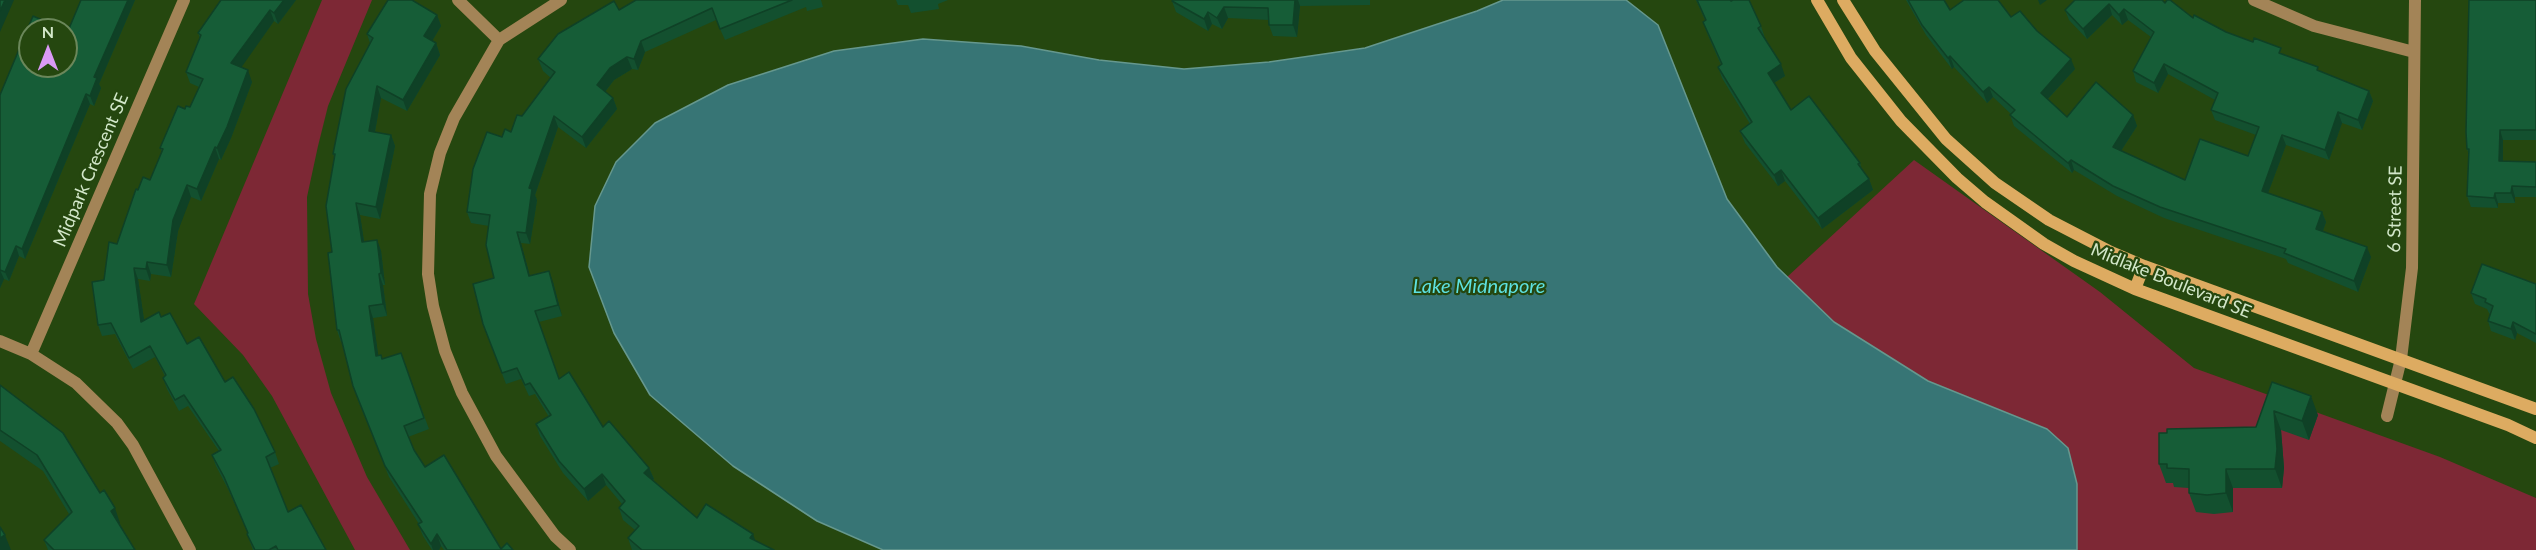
<!DOCTYPE html>
<style>
body{margin:0}
#map{position:relative;width:2536px;height:550px;overflow:hidden;background:#25470f;font-family:Lato,sans-serif}
canvas{display:block}
.north{position:absolute;left:18px;top:18px;width:60px;height:60px;box-sizing:border-box;background:#25470f;border:2px solid #6b875a;border-radius:50%;rotate:0deg;font-size:16px;font-weight:700;line-height:24px;text-align:center;color:#d3e8ca}
.north::after{content:'';display:block;margin:auto;width:21px;height:27px;background:#da9af6;clip-path:polygon(50% 0,100% 100%,50% 72%,0 100%)}
</style>
<div id="map">
<canvas width="2536" height="550"></canvas>
<div class="north">N</div>
</div>
<script>
const ctx = document.querySelector('canvas').getContext('2d');
ctx.lineJoin = 'round';
function fill(path, color) {
  ctx.fillStyle = color;
  ctx.fill(path, 'evenodd');
}
function toPath(rows) {
  const path = new Path2D();
  for (const r of rows) {
    path.moveTo(r[0], r[1]);
    for (let i = 2; i < r.length; i += 2) path.lineTo(r[i], r[i + 1]);
  }
  return path;
}
function trace(path, color, width, dash) {
  ctx.strokeStyle = color;
  ctx.lineWidth = width;
  ctx.lineCap = dash ? 'butt' : 'round';
  ctx.setLineDash(dash || []);
  ctx.stroke(path);
}
function drawText(font, color, halo, rows, align = 'center') {
  ctx.font = font + ' Lato,sans-serif';
  ctx.lineWidth = 4.5;
  ctx.setLineDash([]);
  ctx.textBaseline = 'middle';
  ctx.strokeStyle = halo;
  ctx.fillStyle = color;
  for (const [text, x, y, turn = 0] of rows) {
    ctx.save();
    ctx.translate(x, y);
    ctx.rotate((+turn || 0) * Math.PI / 180);
    ctx.textAlign = isNaN(turn) ? turn : align;
    if (halo) ctx.strokeText(text, 0, 0);
    ctx.fillText(text, 0, 0);
    ctx.restore();
  }
}
const green = toPath([
 [322,0,372,0,328,106,318,146,307,197,308,294,316,339,331,393,367,477,410,550,355,550,272,396,243,355,194,304],
 [1914,160,2100,292,2194,368,2440,457,2536,498,2536,550,2077,550,2077,484,2068,448,2047,429,1928,381,1834,322,1787,277]
]);
const water = toPath([
 [1503,0,1626,0,1658,25,1727,199,1777,267,1834,322,1928,381,2047,429,2068,448,2077,484,2077,550,883,550,817,521,733,466,650,395,614,333,589,267,595,206,616,162,655,123,728,85,834,51,923,39,1021,46,1099,60,1184,69,1269,62,1365,48,1477,11,1503,0]
]);
const street = toPath([
 [458,0,499,40,454,118,440,153,430,194,428,274,433,306,445,351,462,393,496,456,555,536,570,550],
 [2254,0,2314,26,2414,52],
 [499,40,561,0],
 [0,341,31,354,76,383,117,423,133,445,190,550],
 [31,354,184,0],
 [2387,416,2401,359,2412,268,2415,0]
]);
const secondary = toPath([
 [1817,0,1851,58,1901,121,1957,178,1985,202,2044,244,2074,261,2135,289,2508,425,2536,438],
 [1843,0,1875,51,1946,139,1995,183,2049,220,2111,252,2144,266,2536,409],
 [2135,289,2144,266]
]);
const wall = toPath([
 [80,0,135,0,99,84,101,88,94,106,90,104,25,259,19,256,9,281,4,279,0,288,0,95,68,31,81,0],
 [296,0,278,24,274,21,241,67,252,82,231,138,221,160,219,159,201,201,191,197,183,216,178,231,171,277,151,274,150,281,138,279,144,320,161,317,225,382,275,452,279,464,270,468,288,512,326,550,253,550,247,534,248,533,228,489,216,466,212,455,219,451,188,406,179,411,167,389,163,378,165,376,155,357,133,369,115,334,102,336,98,325,104,280,117,244,138,190,150,180,162,152,160,148,185,109,190,107,199,87,190,83,186,72,200,38,198,33],
 [636,0,822,0,821,0,823,7,807,11,806,7,725,40,716,20,645,52,638,70,632,69,614,80,605,92,613,98,617,109,586,148,558,127,535,195,537,200,530,244,521,243,530,276,553,282,562,316,539,322,559,379,603,427,649,468,654,479,653,480,697,518,755,541,774,550,632,550,628,538,635,530,623,520,619,508,622,504,606,485,588,501,563,473,540,436,536,424,549,417,535,394,529,396,521,379,506,384,483,324,494,278,489,226,471,223,467,212,502,137,511,132,522,116,551,78,543,71,538,59],
 [896,0,948,0,938,4,939,9,911,13,908,5,898,5],
 [1173,0,1370,0,1370,5,1300,6,1297,37,1273,36,1269,25,1269,20,1228,18,1222,29,1212,24,1208,31,1176,12,1172,1],
 [1696,0,1730,0,1761,26,1765,38,1785,76,1774,83,1791,110,1860,163,1862,170,1869,179,1873,190,1822,229,1785,181,1778,186,1745,143,1740,131,1750,124,1722,78,1718,67,1721,65,1707,33,1703,22,1705,20],
 [1906,0,1944,0,1950,10,2011,17,2037,31,2075,69,2048,99,2067,117,2133,115,2137,126,2121,151,2185,180,2248,156,2256,135,2215,120,2211,110,2215,100,2168,74,2158,93,2136,82,2133,71,2151,37,2128,20,2122,25,2112,15,2087,39,2069,20,2065,10,2075,0,2165,3,2193,18,2226,32,2283,54,2320,71,2369,91,2373,101,2362,130,2342,123,2329,160,2286,145,2268,193,2322,212,2326,222,2323,231,2371,257,2358,292,2288,263,2286,259,2164,218,2117,196,2074,170,2072,173,2014,126,2010,115,2011,114,1993,97,1987,103,1954,67,1952,69,1926,35],
 [2536,0,2536,140,2503,140,2503,161,2536,162,2536,197,2515,197,2515,203,2498,203,2498,208,2471,207,2467,196,2469,155,2467,149],
 [437,15,441,26,432,41,436,43,440,55,407,111,381,98,375,132,391,135,395,146,380,219,360,215,364,242,377,240,381,251,385,285,383,285,387,316,373,318,378,355,382,359,401,353,429,429,408,437,414,450,425,467,501,549,513,550,444,550,441,546,439,550,432,550,423,536,418,524,419,524,389,477,357,398,342,341,341,342,337,330,332,252,335,159,333,154,370,43,367,34],
 [2536,284,2536,343,2517,333,2515,340,2491,331,2488,321,2490,314,2489,313,2487,309,2475,304,2471,293],
 [2272,382,2318,415,2309,440,2281,430,2284,468,2282,488,2233,488,2233,512,2214,514,2196,512,2189,493,2189,488,2174,487,2173,483,2166,483,2159,464,2256,427],
 [0,385,100,493,120,523,119,524,135,550,48,550,44,540,69,514,43,471,0,441]
]);
const shadedWall = toPath([
 [5,0,14,0,0,32,0,11],
 [128,0,135,0,99,84,101,88,94,106,90,96,94,77],
 [284,0,296,0,278,24,274,13],
 [1295,0,1298,0,1300,6,1297,37,1293,25],
 [2038,0,2047,0,2040,5],
 [2109,4,2112,15,2087,39,2083,29],
 [1224,7,1228,18,1222,29,1217,18],
 [2124,9,2128,20,2122,25,2119,15],
 [270,10,274,21,236,75,231,63],
 [1208,12,1212,24,1208,31,1204,19],
 [437,15,441,26,428,48,424,36],
 [641,41,645,52,638,70,634,59],
 [436,43,440,55,407,111,403,100],
 [1950,56,1954,67,1952,69,1948,58],
 [627,57,632,69,614,80,601,97,597,85,610,68],
 [2071,59,2075,69,2044,103,2041,93],
 [1781,64,1785,76,1772,84,1768,73],
 [2164,64,2168,74,2158,93,2154,83],
 [248,70,252,82,231,138,221,160,217,148],
 [377,86,381,98,373,142,369,131],
 [1989,87,1993,97,1987,103,1983,92],
 [2369,91,2373,101,2362,130,2358,120],
 [86,94,90,104,25,259,22,249],
 [613,98,617,109,586,148,582,137],
 [2338,112,2342,123,2329,160,2325,150],
 [2133,115,2137,126,2117,157,2113,147],
 [554,116,558,127,535,195,537,200,530,244,526,233,529,188],
 [2500,130,2503,140,2503,171,2499,161],
 [391,135,395,146,380,219,376,207],
 [2282,135,2286,145,2265,201,2262,191],
 [215,147,219,159,201,201,197,189],
 [2071,160,2074,170,2072,173,2068,163],
 [1781,170,1785,181,1778,186,1774,175],
 [1869,179,1873,190,1822,229,1818,218],
 [187,185,191,197,178,231,171,277,167,265,173,220],
 [2512,186,2515,197,2515,203,2511,193],
 [2495,193,2498,203,2498,208,2494,198],
 [356,203,360,215,366,254,362,242],
 [2322,212,2326,222,2320,239,2316,229],
 [517,232,521,243,533,288,529,276],
 [377,240,381,251,385,285,381,273],
 [16,246,19,256,9,281,5,272],
 [2367,247,2371,257,2358,292,2354,281],
 [147,262,151,274,150,281,146,269],
 [134,268,138,279,146,333,141,322],
 [0,270,4,279,0,288],
 [549,271,553,282,562,316,558,305],
 [379,274,383,285,387,316,383,304],
 [369,306,373,318,380,367,376,356],
 [2513,322,2517,333,2515,340,2511,329],
 [2311,396,2318,415,2309,440,2302,421],
 [2274,411,2281,430,2284,468,2282,488,2275,469],
 [649,468,654,479,648,484,644,473],
 [2226,469,2233,488,2233,512,2226,493],
 [602,474,606,485,588,501,584,489],
 [115,508,120,523,116,526,111,511],
 [437,534,441,546,439,550,433,550,431,544],
 [753,534,757,545,750,538],
 [5,535,11,550,0,550,0,538]
]);
const building = toPath([
 [0,0,5,0,0,11,0,0],
 [81,0,128,0,94,77,97,78,90,96,86,94,22,249,16,246,5,272,0,270,0,95,33,16,65,30,30,30,30,66,66,66,66,30,68,31,81,0],
 [221,0,284,0,274,13,270,10,231,63,248,70,227,127,217,148,215,147,197,189,187,185,173,220,167,265,147,262,146,269,134,268,141,322,159,312,161,317,170,313,187,344,199,337,225,382,233,377,254,409,275,452,266,457,288,512,301,505,326,550,278,550,276,546,269,550,255,550,247,534,248,533,224,477,212,455,221,450,184,395,175,400,163,378,166,375,150,346,129,358,111,323,98,325,92,282,104,280,109,242,117,244,136,189,138,190,143,177,150,180,163,149,160,148,178,106,185,109,186,106,190,107,203,79,186,72,201,35,198,33,221,0],
 [388,0,412,0,437,15,424,36,436,43,403,100,377,86,369,131,391,135,376,207,356,203,362,242,377,240,381,273,379,274,383,304,369,306,376,356,381,355,382,359,401,353,424,418,404,426,414,450,425,467,444,455,501,549,507,543,513,550,447,550,437,534,431,544,418,524,422,522,385,466,353,386,339,330,337,330,328,253,332,252,326,206,335,154,333,154,346,89,373,38,367,34,388,0],
 [636,0,792,0,720,29,712,8,641,41,634,59,627,57,610,68,597,85,613,98,582,137,554,116,529,188,532,189,526,233,517,232,529,276,549,271,558,305,535,311,559,379,569,372,603,427,609,421,649,468,644,473,697,518,706,504,753,534,750,538,774,550,642,550,628,538,639,526,619,508,625,501,602,474,584,489,559,461,536,424,551,415,530,383,525,385,517,368,502,373,483,324,473,284,494,278,486,245,490,215,467,212,473,169,487,132,502,137,505,129,511,132,517,115,522,116,555,72,538,59,558,34,614,1,619,10,636,0],
 [1173,0,1295,0,1293,25,1269,25,1268,8,1224,7,1217,18,1208,12,1204,19,1172,1,1173,0],
 [1697,0,1730,0,1731,1,1733,0,1749,0,1761,26,1758,28,1781,64,1768,73,1791,110,1809,96,1860,163,1858,164,1869,179,1818,218,1781,170,1774,175,1740,131,1752,122,1718,67,1722,64,1703,22,1706,20,1697,0],
 [1908,0,1944,0,1950,10,1964,0,1998,0,2011,17,2020,11,2037,31,2071,59,2041,93,2067,117,2096,82,2133,115,2113,147,2185,180,2200,139,2248,156,2259,127,2211,110,2218,93,2164,64,2154,83,2133,71,2154,32,2124,9,2119,15,2109,4,2083,29,2065,10,2075,0,2162,0,2165,3,2167,0,2170,0,2193,18,2194,15,2226,32,2253,42,2254,38,2281,48,2279,53,2318,67,2317,70,2369,91,2358,120,2338,112,2325,150,2282,135,2262,191,2322,212,2316,229,2367,247,2354,281,2284,253,2286,249,2160,207,2113,186,2071,160,2068,163,2010,115,2015,110,1989,87,1983,92,1950,56,1948,58,1922,25,1908,0],
 [2469,0,2536,0,2536,130,2500,130,2499,161,2536,162,2536,187,2512,186,2511,193,2495,193,2494,198,2467,196,2469,149,2467,149,2466,132,2469,0],
 [2482,264,2536,284,2536,334,2513,322,2511,329,2488,321,2493,306,2485,302,2486,299,2471,293,2482,264],
 [2272,382,2311,396,2302,421,2274,411,2277,449,2275,469,2226,469,2226,493,2207,495,2189,493,2189,469,2167,468,2167,464,2159,464,2159,433,2167,433,2167,429,2256,427,2272,382],
 [0,385,63,433,100,493,104,490,115,508,111,511,135,550,54,550,44,540,72,512,37,455,0,430,0,385],
 [0,527,5,535,0,538,0,527]
]);
const streetNames = [
 ["Midpark Crescent SE",91,170,-67],
 ["6 Street SE",2395,209,-89],
 ["Midlake Boulevard SE",2171,281,22]
];
const waterNames = [
 ["Lake Midnapore",1479,287]
];
fill(green, '#7d2835');
fill(water, '#377575');
trace(water, '#66988e', 1.5);
trace(street, '#a38457', 12);
trace(secondary, '#ddab61', 12);
fill(wall, '#13502f');
fill(shadedWall, '#0f4126');
fill(building, '#165d37');
trace(building, '#0f4126', 1.5);
drawText('18px', '#d3e8ca', '#25470f', streetNames);
drawText('italic 20px', '#5ee1e1', '#25470f', waterNames);
</script>
